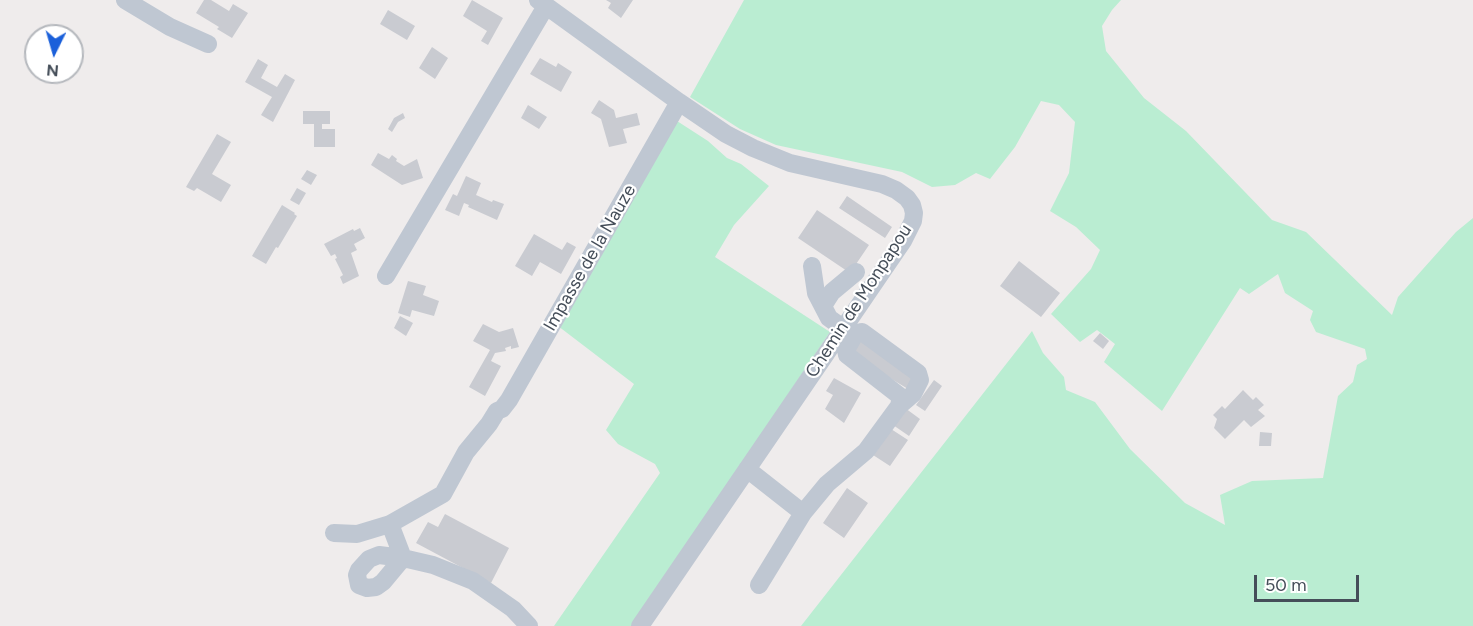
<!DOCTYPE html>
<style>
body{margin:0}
#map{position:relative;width:1473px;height:626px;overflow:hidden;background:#efecec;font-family:Figtree,sans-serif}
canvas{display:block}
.north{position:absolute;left:24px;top:24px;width:60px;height:60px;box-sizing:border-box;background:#fff;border:2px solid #b5b8bd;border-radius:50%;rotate:185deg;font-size:16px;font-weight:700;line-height:24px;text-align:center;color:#454e59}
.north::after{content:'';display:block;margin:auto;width:21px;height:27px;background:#1b60da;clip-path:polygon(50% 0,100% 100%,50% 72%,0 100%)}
.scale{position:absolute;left:1254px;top:575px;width:105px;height:27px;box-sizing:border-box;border:3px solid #454e59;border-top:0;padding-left:8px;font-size:18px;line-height:21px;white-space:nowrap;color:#454e59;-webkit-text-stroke:4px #fff;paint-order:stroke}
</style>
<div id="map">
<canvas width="1473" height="626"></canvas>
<div class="north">N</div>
<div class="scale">50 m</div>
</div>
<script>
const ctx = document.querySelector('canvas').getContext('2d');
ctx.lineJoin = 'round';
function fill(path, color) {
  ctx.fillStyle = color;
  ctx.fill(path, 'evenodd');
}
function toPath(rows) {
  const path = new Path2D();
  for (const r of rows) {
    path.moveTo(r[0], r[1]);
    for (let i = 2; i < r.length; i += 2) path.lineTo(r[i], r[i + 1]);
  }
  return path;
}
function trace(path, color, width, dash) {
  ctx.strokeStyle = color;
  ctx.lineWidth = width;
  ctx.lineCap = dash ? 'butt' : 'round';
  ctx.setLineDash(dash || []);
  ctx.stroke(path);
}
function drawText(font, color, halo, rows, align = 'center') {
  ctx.font = font + ' Figtree,sans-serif';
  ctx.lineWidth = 4.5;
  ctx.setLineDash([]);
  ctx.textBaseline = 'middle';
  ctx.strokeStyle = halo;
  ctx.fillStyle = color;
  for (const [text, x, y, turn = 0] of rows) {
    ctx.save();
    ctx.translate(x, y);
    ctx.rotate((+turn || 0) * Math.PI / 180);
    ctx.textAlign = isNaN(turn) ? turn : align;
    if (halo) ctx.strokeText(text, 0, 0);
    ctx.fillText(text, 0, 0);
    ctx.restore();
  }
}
const green = toPath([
 [744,0,1121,0,1112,10,1102,26,1106,51,1144,98,1186,131,1272,220,1306,232,1392,315,1398,297,1456,232,1473,218,1473,626,801,626,1032,331,1043,353,1064,377,1066,390,1095,402,1130,449,1185,503,1225,525,1220,495,1252,481,1323,478,1338,396,1353,382,1357,365,1367,359,1365,349,1316,332,1310,320,1313,311,1285,293,1278,274,1249,294,1240,288,1162,411,1104,362,1115,344,1097,330,1080,342,1051,314,1091,269,1100,250,1076,227,1050,211,1069,173,1075,122,1059,105,1041,101,1015,147,990,179,976,173,955,185,932,187,902,172,776,145,740,129,690,97],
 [677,121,708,141,727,158,741,164,769,186,734,225,715,257,830,332,633,626,554,626,660,473,655,464,618,444,606,430,634,384,558,326]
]);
const building = toPath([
 [204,0,211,0,229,11,233,4,248,13,232,38,217,29,219,27,196,13],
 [472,0,503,18,488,45,481,41,487,31,463,16],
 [606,0,633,0,621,18,608,8,611,3],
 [388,10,415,26,407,40,380,24],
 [432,47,448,58,435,79,419,68],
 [540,58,556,67,558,63,572,72,561,92,530,74],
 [258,59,268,65,261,78,277,87,285,74,295,80,273,122,261,115,272,97,245,82],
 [599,100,614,110,616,118,637,113,640,125,623,129,627,143,609,147,601,119,591,113],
 [528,105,547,117,539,129,521,118],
 [303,111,330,111,330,124,322,124,322,129,335,129,335,147,314,147,314,124,303,124],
 [403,113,405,118,398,122,392,132,388,129,394,118],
 [217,134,231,142,212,174,231,185,221,202,197,188,194,191,186,187],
 [378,153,389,159,392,155,397,159,396,161,404,166,417,159,423,178,402,185,371,165],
 [307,170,317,175,311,185,301,179],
 [466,176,481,183,476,195,492,202,493,200,504,204,497,220,468,207,469,205,464,203,459,216,445,210,453,194,457,196],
 [297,188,306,193,299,205,290,200],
 [847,196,892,227,885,238,839,208],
 [282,205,295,213,294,214,297,216,278,248,276,247,266,264,252,256],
 [817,210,869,245,850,273,798,238],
 [360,228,365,238,354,244,357,250,351,253,359,276,343,284,340,277,343,275,335,259,337,258,335,254,331,256,324,244,353,229,354,231],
 [534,234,562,250,567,242,576,247,561,274,540,262,532,276,515,266],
 [1019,261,1060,293,1041,317,1000,286],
 [408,281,426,286,423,295,439,301,434,316,412,310,410,317,398,313],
 [400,316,413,323,406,336,394,328],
 [483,324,499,332,513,328,519,347,511,349,511,346,505,348,506,351,495,353,491,361,501,366,485,396,469,387,490,350,473,341],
 [1100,333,1109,341,1103,349,1093,341],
 [860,337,917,376,908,389,849,353],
 [834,378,861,393,844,423,825,409,833,395,826,391],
 [934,380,942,386,925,411,916,405],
 [1243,390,1253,400,1256,397,1264,405,1258,410,1265,416,1251,427,1244,420,1225,439,1214,428,1217,419,1213,415,1222,406,1225,409],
 [905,408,920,419,909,436,893,425],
 [891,429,908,440,890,466,873,455],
 [1260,432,1272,433,1271,446,1259,446],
 [847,488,868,503,844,538,823,523],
 [445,514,509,548,491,583,416,543,428,522,438,527]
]);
const minor = toPath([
 [125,0,170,27,208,44],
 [538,0,679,102,726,134,753,148,790,163,882,184,896,190,907,198,912,205,914,213,913,221,903,241,640,626],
 [812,266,816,293,829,318,843,328],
 [386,276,546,6],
 [823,306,832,292,856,272],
 [747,469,803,513,827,484,866,451,899,406,901,397,847,355,846,350,855,334,862,332,918,373,920,380,913,394,899,406],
 [390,524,403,558,383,582,376,587,367,588,359,585,357,575,359,570,369,559,379,555,403,558,433,565,473,581,513,609,529,626],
 [334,533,357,534,390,524,443,494,466,452,489,424,497,411,502,409,509,400,679,102],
 [759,585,803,513]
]);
const streetNames = [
 ["Impasse de la Nauze",590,258,-60],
 ["Chemin de Monpapou",859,301,-57]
];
fill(green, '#baedd2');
fill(building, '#c9cbd1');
trace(minor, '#bfc7d2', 18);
drawText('18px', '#454e59', '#fff', streetNames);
</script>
